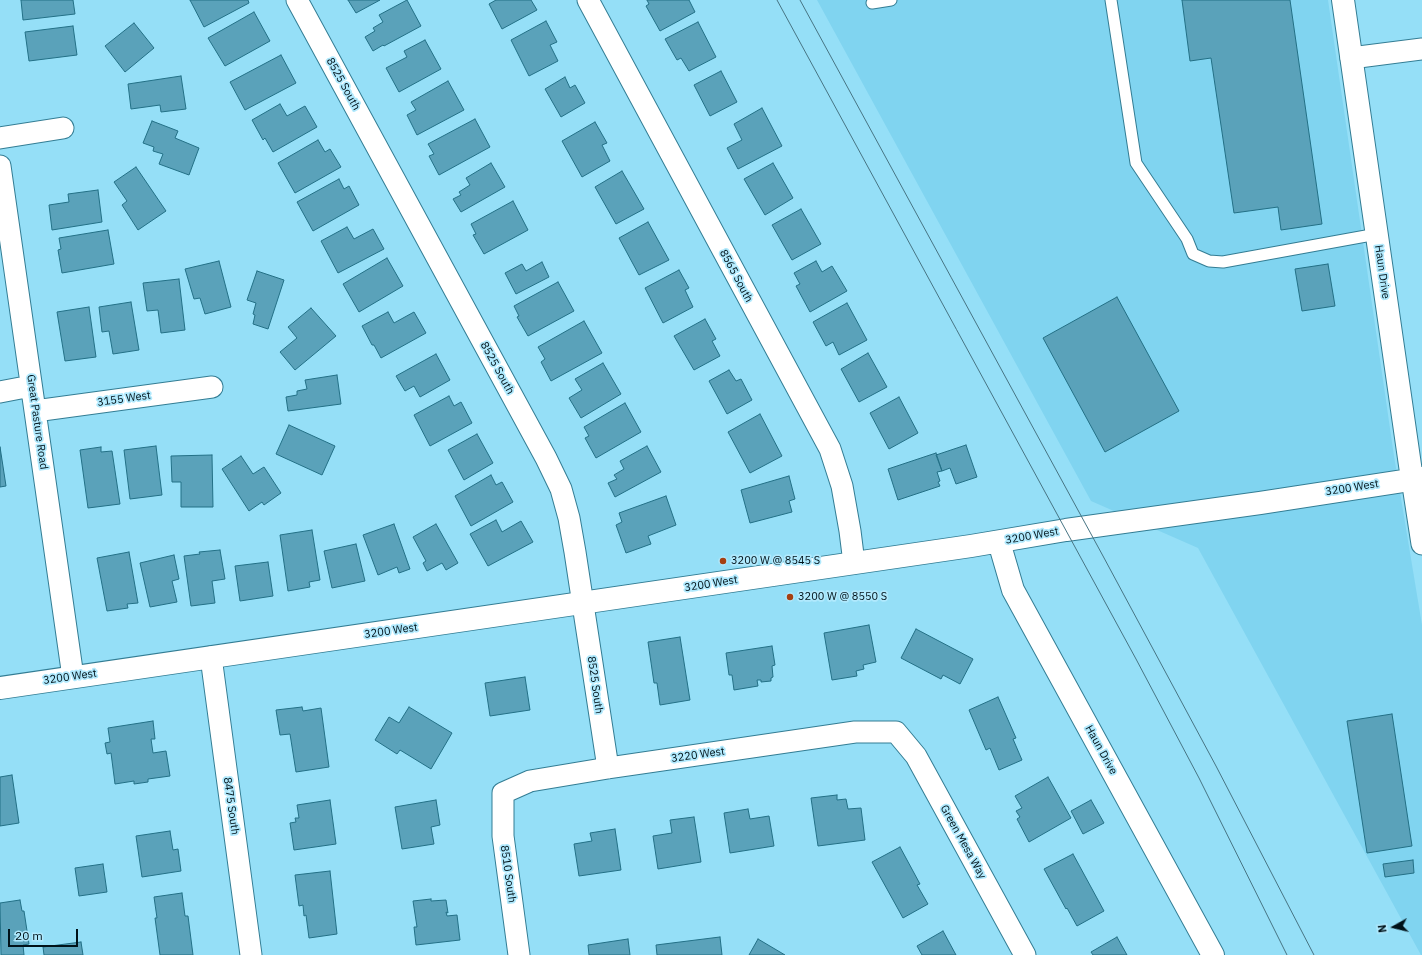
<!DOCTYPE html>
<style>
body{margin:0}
#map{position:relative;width:1422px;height:955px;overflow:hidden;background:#95dff7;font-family:"IBM Plex Sans",sans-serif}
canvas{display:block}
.north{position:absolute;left:1374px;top:907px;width:40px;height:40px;-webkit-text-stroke:3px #b0e9fd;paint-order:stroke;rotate:262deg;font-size:11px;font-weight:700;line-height:16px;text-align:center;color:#001219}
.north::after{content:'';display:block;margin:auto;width:14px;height:18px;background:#001219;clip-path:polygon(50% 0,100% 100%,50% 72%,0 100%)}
.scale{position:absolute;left:8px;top:929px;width:70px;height:18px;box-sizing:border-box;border:2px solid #001219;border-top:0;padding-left:5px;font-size:12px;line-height:14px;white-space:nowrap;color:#001219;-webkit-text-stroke:3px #b0e9fd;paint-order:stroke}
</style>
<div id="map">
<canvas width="1422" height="955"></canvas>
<div class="north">N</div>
<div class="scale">20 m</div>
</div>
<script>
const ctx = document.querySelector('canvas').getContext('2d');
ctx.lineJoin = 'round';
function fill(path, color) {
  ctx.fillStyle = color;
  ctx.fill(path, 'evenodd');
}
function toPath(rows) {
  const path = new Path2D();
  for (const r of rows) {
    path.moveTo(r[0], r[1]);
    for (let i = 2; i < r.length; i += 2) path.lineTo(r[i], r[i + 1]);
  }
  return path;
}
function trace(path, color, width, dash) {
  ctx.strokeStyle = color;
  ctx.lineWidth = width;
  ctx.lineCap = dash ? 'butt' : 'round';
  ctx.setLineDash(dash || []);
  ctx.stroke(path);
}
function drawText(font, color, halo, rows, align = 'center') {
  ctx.font = font + ' "IBM Plex Sans",sans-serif';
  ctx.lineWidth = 3.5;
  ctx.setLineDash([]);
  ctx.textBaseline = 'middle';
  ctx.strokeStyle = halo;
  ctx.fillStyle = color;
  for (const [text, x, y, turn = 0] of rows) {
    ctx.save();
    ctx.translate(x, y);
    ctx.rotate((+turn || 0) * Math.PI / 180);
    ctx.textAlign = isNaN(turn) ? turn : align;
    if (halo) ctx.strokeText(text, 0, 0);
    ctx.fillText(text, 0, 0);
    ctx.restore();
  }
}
const built = toPath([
 [817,0,1328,0,1394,456,1422,625,1422,955,1421,955,1198,548,1091,501]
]);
const building = toPath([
 [21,0,73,0,75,14,23,20,21,0],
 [190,0,248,0,249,3,204,27,190,0],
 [348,0,380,0,356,13,348,0],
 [407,0,421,26,384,46,383,45,373,51,365,37,375,31,373,28,383,22,379,15,407,0],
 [496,0,531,0,537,10,502,29,489,4,496,0],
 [647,0,689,0,695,12,660,31,646,6,649,4,647,0],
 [1182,0,1290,0,1322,224,1281,230,1278,207,1234,213,1211,58,1190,61,1182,0],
 [254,12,270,41,225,66,208,38,254,12],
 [546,21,557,42,550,45,558,61,529,76,511,40,546,21],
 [698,22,716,57,689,71,681,58,677,60,665,39,698,22],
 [134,23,154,48,125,72,105,46,134,23],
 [73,26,77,55,29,61,25,32,73,26],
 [425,40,441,69,399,92,386,68,407,57,404,51,425,40],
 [281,55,296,83,245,110,230,82,281,55],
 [721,71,737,102,710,116,694,85,721,71],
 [181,76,186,109,161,112,160,105,131,109,128,84,181,76],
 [565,77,570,88,575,85,585,103,561,117,545,89,565,77],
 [448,81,464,110,417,135,407,115,416,110,411,102,448,81],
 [280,104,287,116,305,106,317,127,273,152,265,138,263,140,252,120,280,104],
 [762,108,782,146,738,169,727,148,742,140,734,124,762,108],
 [475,119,490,147,439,175,429,156,434,154,428,144,475,119],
 [152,121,178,131,175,138,199,148,189,175,159,164,163,154,153,151,154,147,143,143,152,121],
 [595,122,607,143,602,145,610,161,582,177,562,141,595,122],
 [318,140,325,152,330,149,341,167,295,193,278,163,318,140],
 [491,163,505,187,461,212,453,199,461,195,459,192,470,185,466,178,491,163],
 [773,163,793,198,765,215,744,179,773,163],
 [136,167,166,211,138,230,122,205,127,201,114,182,136,167],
 [622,171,644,209,616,224,595,187,622,171],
 [339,179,344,189,349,186,359,205,313,231,297,202,339,179],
 [98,190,102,222,52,230,49,205,69,202,68,194,98,190],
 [513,201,528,230,484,254,473,235,476,234,471,224,513,201],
 [801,209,821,244,792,260,772,225,801,209],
 [648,222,669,260,639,275,619,238,648,222],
 [347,227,354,239,373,229,384,249,338,273,321,241,347,227],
 [108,230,114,264,62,273,58,250,61,249,59,238,108,230],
 [387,258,403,286,359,312,343,284,387,258],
 [219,261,231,307,205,314,200,298,194,299,185,269,219,261],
 [816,261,822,272,832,266,847,291,810,312,796,286,800,284,794,273,816,261],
 [542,262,549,277,516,294,505,273,522,264,526,271,542,262],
 [1328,264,1335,306,1302,311,1295,269,1328,264],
 [679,270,689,288,685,290,693,307,663,323,645,288,679,270],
 [257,271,284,280,268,329,253,324,255,315,253,314,256,303,247,300,257,271],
 [179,279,185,330,161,333,158,310,147,311,143,283,179,279],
 [558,282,574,311,528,336,517,317,519,316,514,306,558,282],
 [1117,297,1179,411,1105,452,1043,338,1117,297],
 [131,302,139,350,113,354,109,331,102,332,99,307,131,302],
 [847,303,867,340,839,355,833,342,826,346,813,322,847,303],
 [89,307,96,357,65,361,57,312,89,307],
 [311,308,336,336,295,370,280,352,297,338,288,327,311,308],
 [388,312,394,323,414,312,426,333,381,358,374,345,372,345,362,326,388,312],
 [705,319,716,339,712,341,720,356,694,370,674,336,705,319],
 [584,321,602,353,551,381,541,362,545,359,538,347,584,321],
 [868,353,887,387,859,402,841,369,868,353],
 [436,354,450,380,420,397,414,386,405,391,396,376,436,354],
 [603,363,621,394,581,418,569,398,582,390,575,379,603,363],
 [729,370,736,381,741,379,752,400,727,414,709,381,729,370],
 [337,375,341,404,288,411,286,397,297,395,297,391,307,389,305,380,337,375],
 [449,396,454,406,461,402,472,423,430,446,414,415,449,396],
 [899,397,918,433,889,449,870,413,899,397],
 [625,403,641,432,596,458,585,438,589,436,584,427,625,403],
 [760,414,782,456,750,473,728,432,760,414],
 [289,425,335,446,322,475,276,454,289,425],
 [477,434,493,463,464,480,448,450,477,434],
 [966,445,977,477,956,484,950,468,942,471,936,455,966,445],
 [156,446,162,495,130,499,124,450,156,446],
 [647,446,661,472,615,497,608,483,617,479,614,475,624,469,620,461,647,446],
 [0,447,6,486,0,487,0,447],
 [101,447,101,452,112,451,120,504,88,508,80,450,101,447],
 [936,453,942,471,937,472,940,481,938,482,940,486,898,500,888,469,936,453],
 [212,455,213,507,181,507,181,482,172,482,171,456,212,455],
 [241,456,253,474,264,467,281,493,264,505,262,502,249,511,222,469,241,456],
 [491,475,496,485,502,482,513,502,471,526,455,496,491,475],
 [789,476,795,499,789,501,792,512,750,523,741,490,789,476],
 [666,496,676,525,648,536,651,544,626,553,616,525,622,522,619,513,666,496],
 [496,520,502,532,521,521,533,542,488,566,470,534,496,520],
 [394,524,410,569,399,573,397,567,378,575,363,535,394,524],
 [436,524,458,563,446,570,442,563,427,571,423,563,426,561,413,537,436,524],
 [312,530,320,580,309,582,310,587,288,591,280,535,312,530],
 [356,544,365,581,332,588,324,551,356,544],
 [220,550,225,579,212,581,215,603,191,606,184,556,200,554,199,552,220,550],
 [129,552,138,603,127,604,128,608,107,611,97,558,129,552],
 [174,555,179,579,172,581,177,602,150,607,140,563,174,555],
 [268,562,273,596,240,601,235,566,268,562],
 [869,625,876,662,863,665,864,669,856,671,857,676,832,680,824,633,869,625],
 [916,629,973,659,960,684,943,675,941,679,901,658,916,629],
 [680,637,690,700,660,705,657,683,654,683,648,642,680,637],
 [772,646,775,665,772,666,773,677,771,678,771,681,761,682,761,680,757,680,758,686,734,690,732,675,729,675,726,653,772,646],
 [525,677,530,710,490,716,485,683,525,677],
 [998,697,1016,738,1013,739,1022,760,999,770,990,748,986,750,969,710,998,697],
 [302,707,303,711,321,708,329,767,296,772,290,734,280,735,276,710,302,707],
 [409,707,452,733,431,769,400,750,397,754,375,740,389,717,399,723,409,707],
 [1392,714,1412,846,1367,853,1347,721,1392,714],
 [153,721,155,739,151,739,153,753,166,751,170,776,148,779,148,782,134,784,134,781,115,784,111,753,107,754,105,743,110,742,108,728,153,721],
 [12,775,19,823,0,826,0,777,12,775],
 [1048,777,1071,818,1029,842,1017,819,1020,817,1016,811,1022,808,1015,796,1048,777],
 [837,795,837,800,846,799,848,809,861,808,865,840,818,846,811,798,837,795],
 [330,800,336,844,294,850,290,823,296,822,295,818,299,818,297,805,330,800],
 [436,800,440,825,431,827,434,844,402,849,395,807,436,800],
 [1091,800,1104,823,1083,834,1071,811,1091,800],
 [748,809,750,819,769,816,774,846,730,853,724,813,748,809],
 [694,817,701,862,658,869,653,836,672,833,670,820,694,817],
 [615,829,621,870,579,876,574,844,592,841,590,833,615,829],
 [170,831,173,850,178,849,181,871,142,877,136,836,170,831],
 [900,847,920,884,917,885,928,904,903,918,872,862,900,847],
 [1073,854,1104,911,1077,926,1067,908,1066,909,1044,869,1073,854],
 [1413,860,1414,873,1385,877,1383,864,1413,860],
 [103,864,107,892,79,896,75,868,103,864],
 [330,871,337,934,309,938,306,915,304,916,303,905,299,906,295,875,330,871],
 [182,893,185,916,188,916,193,955,160,955,155,918,157,918,154,897,182,893],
 [431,899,431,901,446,900,448,913,446,912,447,916,457,915,460,940,416,945,414,927,417,927,413,901,431,899],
 [20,900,22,911,24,911,29,944,23,945,24,955,1,955,0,903,20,900],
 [943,931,956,955,922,955,917,946,943,931],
 [720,937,722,955,657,955,656,945,720,937],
 [1117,937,1127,955,1093,955,1091,952,1117,937],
 [628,939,630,955,589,955,588,945,628,939],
 [758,939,785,955,749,955,758,939],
 [81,942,83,955,44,955,43,947,81,942]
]);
const lane = toPath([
 [1111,0,1136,163,1187,239,1193,254,1209,261,1223,262,1377,234],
 [872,3,891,0]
]);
const street = toPath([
 [297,0,546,458,561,489,569,518,575,552,608,768],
 [588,0,830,449,842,486,850,531,854,563],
 [1351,58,1422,49],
 [0,138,63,128],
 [0,166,73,677],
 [0,392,31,386],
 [35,411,212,387],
 [1412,479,1422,544],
 [211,657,251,955],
 [519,955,503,836,503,793,530,781,608,768,855,732,896,732,916,756,1025,955]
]);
const secondary = toPath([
 [1343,0,1412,479],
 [999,542,1013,590,1213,955],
 [0,688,971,546,1066,530,1260,503,1422,478]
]);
const tram = toPath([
 [777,0,1136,659,1199,778,1287,955],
 [800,0,1103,556,1216,766,1314,955]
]);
const markers = [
 [723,561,4,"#a54011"],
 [790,597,4,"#a54011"]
];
const streetNames = [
 ["8525 South",343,84,61],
 ["Haun Drive",1382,272,82],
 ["8565 South",736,276,62],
 ["8525 South",497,368,61],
 ["3155 West",124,399,-8],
 ["Great Pasture Road",37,422,82],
 ["3200 West",1352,488,-9],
 ["3200 West",1032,536,-10],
 ["3200 West",711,584,-9],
 ["3200 West",391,631,-8],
 ["3200 West",70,677,-8],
 ["8525 South",595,685,82],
 ["Haun Drive",1101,750,61],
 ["3220 West",698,755,-8],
 ["8475 South",231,806,82],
 ["Green Mesa Way",963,842,61],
 ["8510 South",508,874,82]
];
const poiNames = [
 ["3200 W @ 8545 S",731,561],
 ["3200 W @ 8550 S",798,597]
];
fill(built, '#80d4f0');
fill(building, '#5aa2ba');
trace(building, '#237086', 1);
trace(lane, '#337d94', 13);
trace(street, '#337d94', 23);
trace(secondary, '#337d94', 24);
trace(lane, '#fff', 11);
trace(street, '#fff', 21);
trace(secondary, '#fff', 22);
trace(tram, '#477483', 1);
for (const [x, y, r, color] of markers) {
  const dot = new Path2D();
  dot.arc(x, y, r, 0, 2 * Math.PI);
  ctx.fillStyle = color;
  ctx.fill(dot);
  trace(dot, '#b0e9fd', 1.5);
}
drawText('11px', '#001219', '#b0e9fd', streetNames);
drawText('11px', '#001219', '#b0e9fd', poiNames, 'left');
</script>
